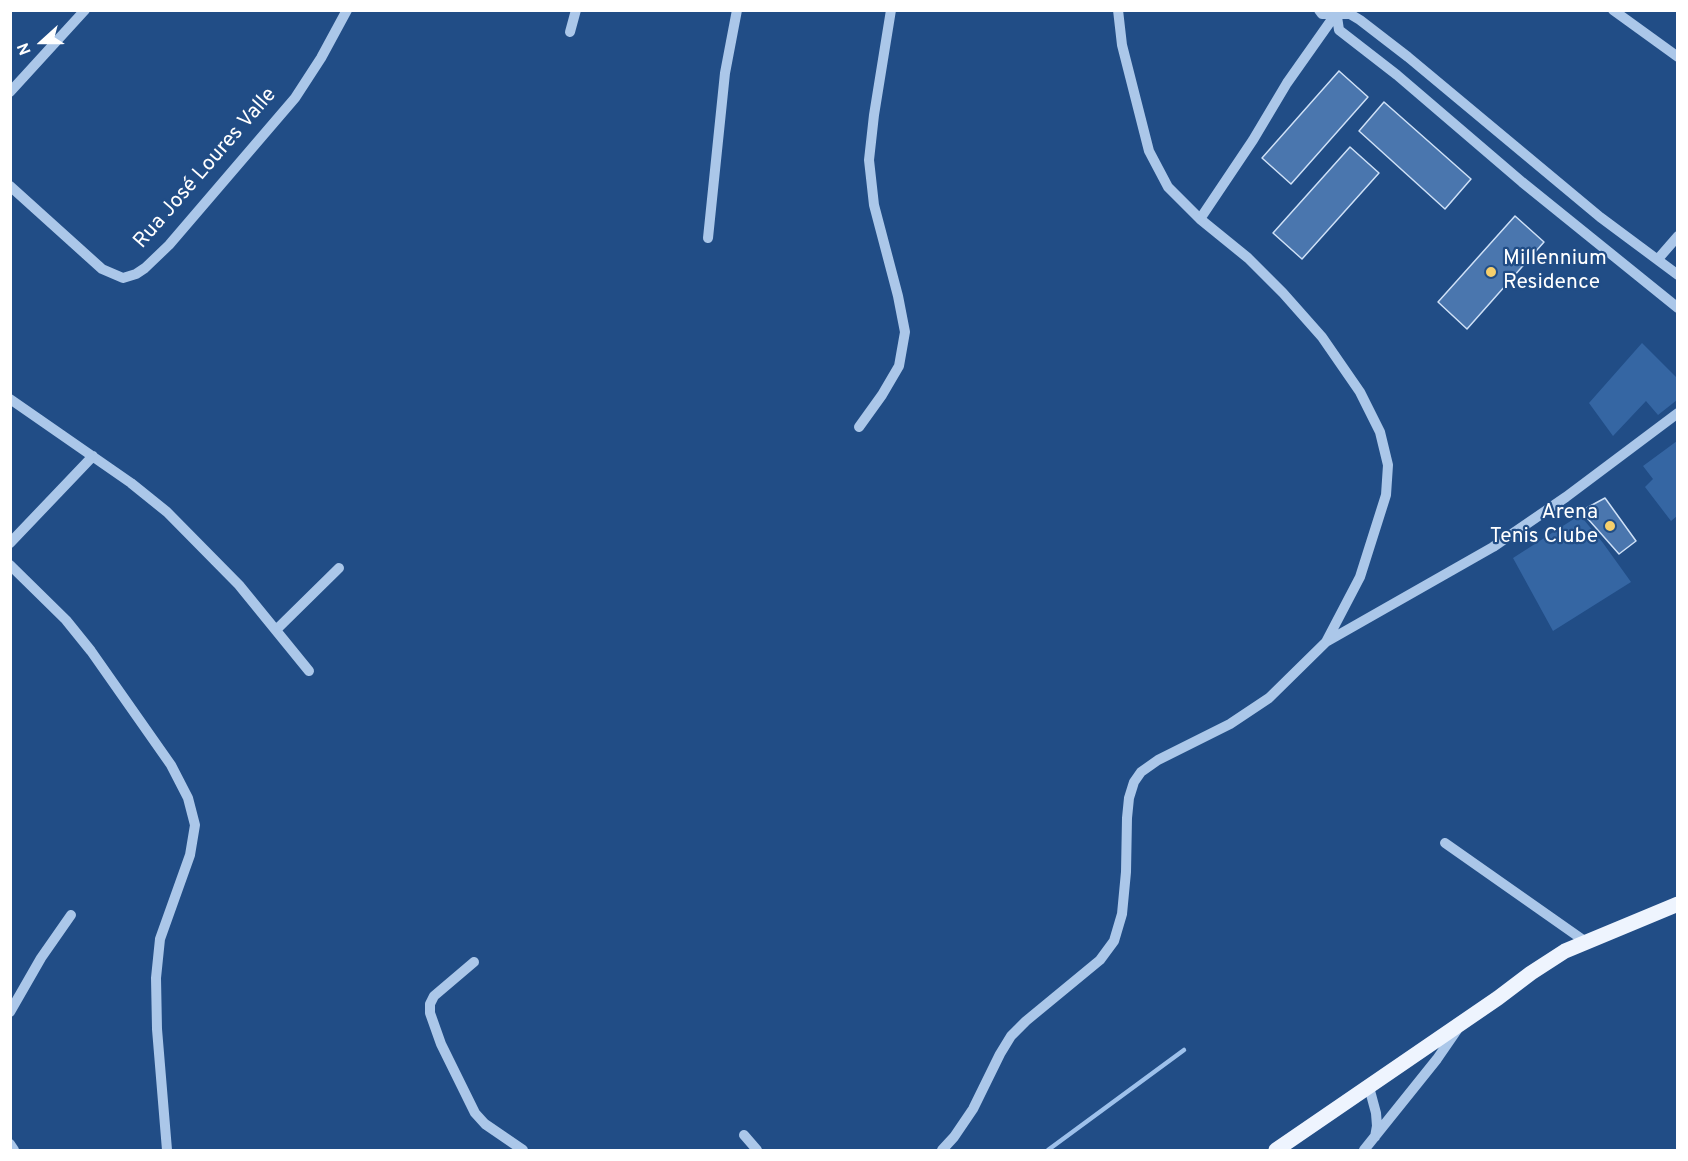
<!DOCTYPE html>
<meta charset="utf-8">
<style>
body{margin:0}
#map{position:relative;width:1688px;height:1161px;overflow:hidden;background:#214d86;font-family:Overpass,sans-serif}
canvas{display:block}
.frame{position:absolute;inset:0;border:12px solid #fff;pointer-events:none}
.north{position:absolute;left:12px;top:12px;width:60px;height:60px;-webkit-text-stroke:4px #214d86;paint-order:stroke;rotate:249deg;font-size:16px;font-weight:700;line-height:24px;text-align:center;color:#fff}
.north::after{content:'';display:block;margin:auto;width:21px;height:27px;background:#fff;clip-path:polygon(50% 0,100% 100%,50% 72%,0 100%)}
</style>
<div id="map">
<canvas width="1688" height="1161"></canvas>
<div class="frame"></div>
<div class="north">N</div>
</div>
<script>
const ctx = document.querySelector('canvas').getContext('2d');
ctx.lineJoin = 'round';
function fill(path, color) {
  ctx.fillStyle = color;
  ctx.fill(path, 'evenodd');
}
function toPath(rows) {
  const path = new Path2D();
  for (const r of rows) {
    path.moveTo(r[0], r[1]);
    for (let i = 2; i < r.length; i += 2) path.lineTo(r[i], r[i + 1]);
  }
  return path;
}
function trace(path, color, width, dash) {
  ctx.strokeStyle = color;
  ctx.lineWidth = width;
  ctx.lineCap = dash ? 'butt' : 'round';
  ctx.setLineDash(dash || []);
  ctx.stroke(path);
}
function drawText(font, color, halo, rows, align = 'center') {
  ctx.font = font + ' Overpass,sans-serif';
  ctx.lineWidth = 4.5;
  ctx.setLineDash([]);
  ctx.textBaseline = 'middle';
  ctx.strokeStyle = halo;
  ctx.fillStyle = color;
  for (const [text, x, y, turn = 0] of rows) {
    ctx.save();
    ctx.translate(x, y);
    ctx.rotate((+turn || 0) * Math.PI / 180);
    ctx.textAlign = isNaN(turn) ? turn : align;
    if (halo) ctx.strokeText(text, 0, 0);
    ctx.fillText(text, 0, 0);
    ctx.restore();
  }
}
const green = toPath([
 [1642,343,1677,378,1677,400,1658,415,1646,401,1613,436,1589,403],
 [1677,441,1677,516,1671,521,1645,487,1653,479,1643,466],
 [1580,515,1603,543,1631,582,1553,631,1513,558]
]);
const stream = toPath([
 [1048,1150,1184,1050]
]);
const building = toPath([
 [1339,71,1368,97,1291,184,1262,158,1339,71],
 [1384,102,1471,179,1445,209,1359,131,1384,102],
 [1350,147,1379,173,1302,259,1273,233,1350,147],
 [1515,216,1544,242,1467,329,1438,302,1515,216],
 [1605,498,1636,541,1619,554,1581,511,1605,498]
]);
const minor = toPath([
 [1319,10,1322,14,1350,14,1360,20,1408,57,1600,217,1678,275],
 [1336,10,1339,30,1397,75,1522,182,1678,308],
 [1613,10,1678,57],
 [570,32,576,10],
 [10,92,85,10],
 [10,186,102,269,123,278,136,274,145,268,169,245,295,98,321,58,347,10],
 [1200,219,1253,140,1287,83,1335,15],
 [708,238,725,73,737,10],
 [1658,259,1678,236],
 [10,399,131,483,167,512,239,585,309,671],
 [859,427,882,395,899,366,905,332,898,296,874,205,869,160,874,115,891,10],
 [10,543,93,456],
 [10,565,66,620,91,651,171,765,188,798,195,825,190,855,160,939,156,978,157,1029,167,1150],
 [277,629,339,568],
 [1326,642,1493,547,1566,497,1678,413],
 [1445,843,1586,942],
 [474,962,434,996,430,1004,430,1013,441,1044,475,1113,485,1124,523,1150],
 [10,1012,41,958,71,915],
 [1369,1087,1376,1113,1377,1126,1375,1137],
 [744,1135,757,1150],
 [10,1144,14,1150],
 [942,1150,954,1137,973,1109,1000,1054,1011,1036,1026,1021,1100,960,1114,941,1122,914,1126,872,1127,818,1129,798,1134,782,1141,772,1158,760,1230,724,1269,698,1326,642,1360,577,1386,495,1388,465,1380,432,1360,392,1322,337,1283,293,1248,258,1200,219,1168,187,1149,151,1122,45,1118,10],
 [1364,1150,1437,1059,1457,1030]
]);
const major = toPath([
 [1276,1150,1498,998,1531,973,1565,951,1678,904]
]);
const markers = [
 [1491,272,6,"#f6cf6c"],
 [1610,526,6,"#f6cf6c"]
];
const streetNames = [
 ["Rua José Loures Valle",206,169,-49]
];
const poiNames = [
 ["Millennium",1503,260],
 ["Residence",1503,284],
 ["Arena",1598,514,"right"],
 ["Tenis Clube",1598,538,"right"]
];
fill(green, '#3566a3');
trace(stream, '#9ec1eb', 4.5);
fill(building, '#4a76ae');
trace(building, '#cfe1f7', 1.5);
trace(minor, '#abc7e9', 10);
trace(major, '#eef4fe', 15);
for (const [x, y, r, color] of markers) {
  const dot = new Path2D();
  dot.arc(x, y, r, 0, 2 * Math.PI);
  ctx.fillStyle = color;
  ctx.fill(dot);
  trace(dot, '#214d86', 2);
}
drawText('21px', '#fff', '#214d86', streetNames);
drawText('21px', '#fff', '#214d86', poiNames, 'left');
</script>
